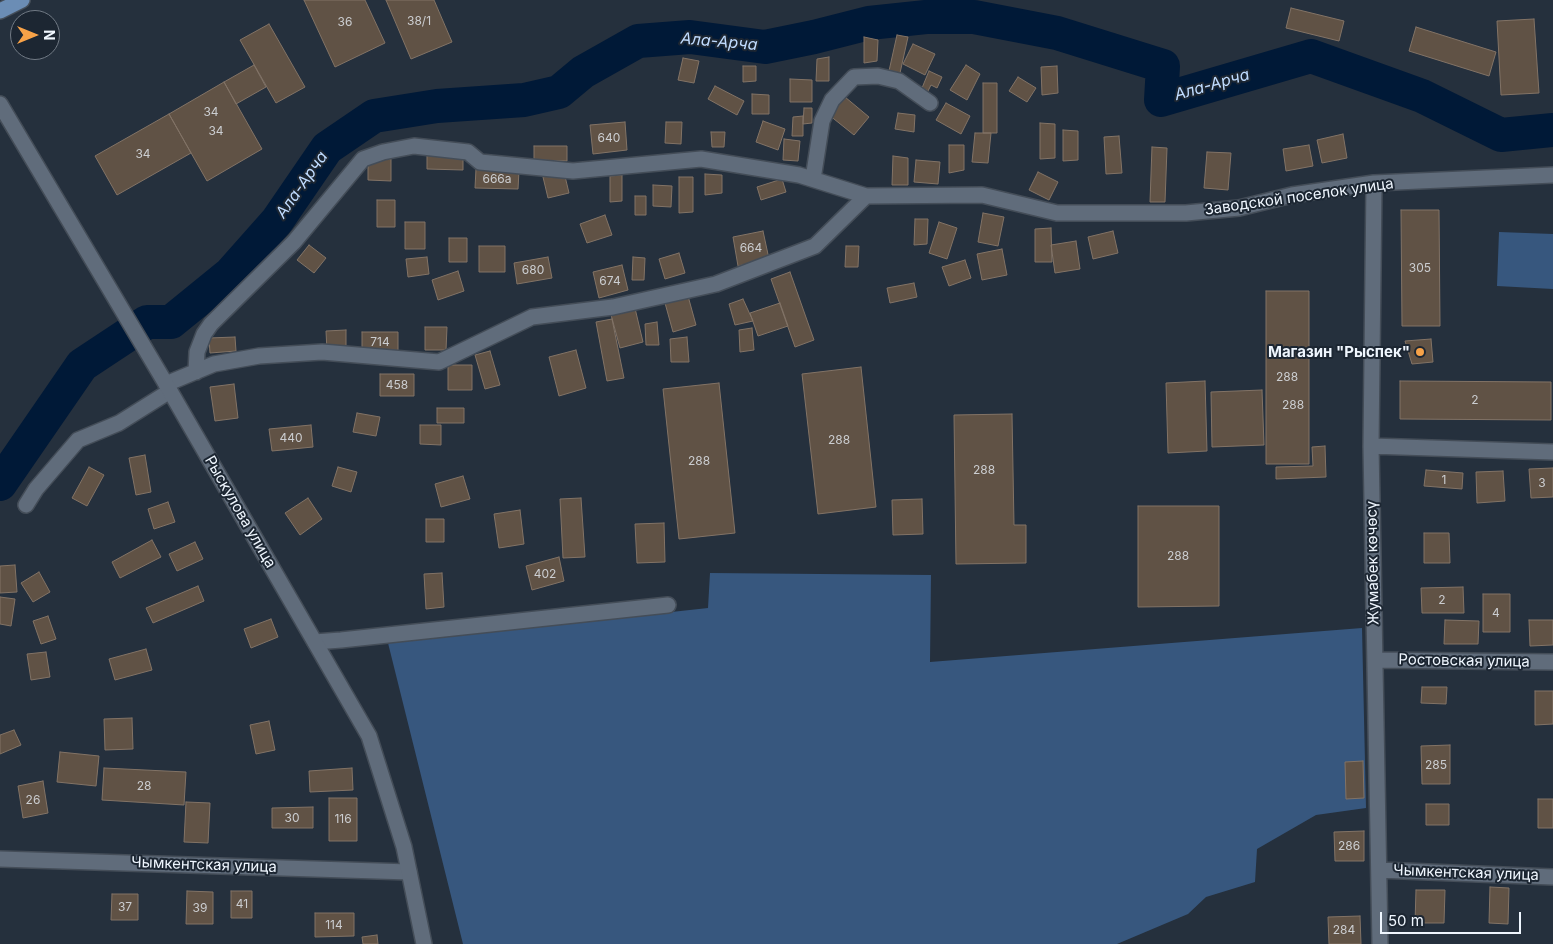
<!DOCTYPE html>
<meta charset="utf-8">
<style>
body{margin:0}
#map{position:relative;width:1553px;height:944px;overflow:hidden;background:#25303d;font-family:Inter,sans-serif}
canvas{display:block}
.north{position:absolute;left:10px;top:10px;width:50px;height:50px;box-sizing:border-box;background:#1c2632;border:1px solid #707984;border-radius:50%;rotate:90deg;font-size:14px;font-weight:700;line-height:20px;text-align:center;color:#eff6fe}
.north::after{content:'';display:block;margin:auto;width:18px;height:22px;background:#f7a248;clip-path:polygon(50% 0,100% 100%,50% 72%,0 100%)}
.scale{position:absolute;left:1380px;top:912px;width:141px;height:22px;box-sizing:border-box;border:2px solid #eff6fe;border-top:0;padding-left:6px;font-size:15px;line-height:18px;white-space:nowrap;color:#eff6fe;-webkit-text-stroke:4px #1c2632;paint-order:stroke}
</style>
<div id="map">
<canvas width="1553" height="944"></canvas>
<div class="north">N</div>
<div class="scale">50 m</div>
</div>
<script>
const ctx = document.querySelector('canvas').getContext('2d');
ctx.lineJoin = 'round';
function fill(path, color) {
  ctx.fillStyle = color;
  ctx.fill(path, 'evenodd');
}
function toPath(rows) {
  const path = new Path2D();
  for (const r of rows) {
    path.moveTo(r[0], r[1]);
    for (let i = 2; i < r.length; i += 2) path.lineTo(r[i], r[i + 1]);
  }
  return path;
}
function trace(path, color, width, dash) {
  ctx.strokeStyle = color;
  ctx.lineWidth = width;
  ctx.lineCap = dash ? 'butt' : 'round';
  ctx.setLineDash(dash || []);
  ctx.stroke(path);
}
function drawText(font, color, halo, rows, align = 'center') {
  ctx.font = font + ' Inter,sans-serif';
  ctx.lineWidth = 4;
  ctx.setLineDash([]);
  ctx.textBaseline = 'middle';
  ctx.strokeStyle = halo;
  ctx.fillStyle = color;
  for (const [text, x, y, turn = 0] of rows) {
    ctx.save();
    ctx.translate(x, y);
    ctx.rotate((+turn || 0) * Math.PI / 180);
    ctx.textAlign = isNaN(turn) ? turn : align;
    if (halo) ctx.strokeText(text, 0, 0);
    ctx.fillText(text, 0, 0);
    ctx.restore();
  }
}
const green = toPath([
 [1499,232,1553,234,1553,289,1497,286],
 [710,573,931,575,930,662,1362,628,1366,808,1316,815,1257,849,1255,882,1206,897,1188,914,1117,944,463,944,388,643,708,608]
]);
const river = toPath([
 [0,484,82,365,147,322,171,322,230,274,277,221,327,148,374,116,437,106,524,100,559,92,583,72,638,41,690,37,765,47,814,37,869,23,926,17,974,17,1057,33,1163,66,1161,100,1311,56,1422,96,1501,135,1553,130]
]);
const building = toPath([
 [304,0,365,0,385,43,335,67,304,0],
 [386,0,434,0,452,42,411,59,386,0],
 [1291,8,1344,21,1339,41,1286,28,1291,8],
 [1534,19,1539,93,1501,95,1497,21,1534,19],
 [269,24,305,87,276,103,240,40,269,24],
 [1416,27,1496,52,1489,76,1409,51,1416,27],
 [897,35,908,37,900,73,889,71,897,35],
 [864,37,878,40,877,61,864,63,864,37],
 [913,44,935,54,925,75,903,64,913,44],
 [829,57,829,81,816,81,817,59,829,57],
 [683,58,699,61,694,83,678,80,683,58],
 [254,65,266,87,236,104,224,82,254,65],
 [966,65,980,74,967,100,950,90,966,65],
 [743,66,756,66,756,81,743,82,743,66],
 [1057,66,1058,93,1042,95,1041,67,1057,66],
 [929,71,942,77,937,88,931,85,928,91,922,88,929,71],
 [1018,77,1036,88,1027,102,1009,91,1018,77],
 [790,79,812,80,812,102,790,102,790,79],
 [224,82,262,149,207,181,169,114,224,82],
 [983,83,997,83,997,133,983,133,983,83],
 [715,86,744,101,737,115,708,99,715,86],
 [752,94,769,95,769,114,752,114,752,94],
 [845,97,869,117,854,135,829,115,845,97],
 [946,103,970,116,961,134,936,120,946,103],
 [804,108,812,108,812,123,803,124,804,108],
 [898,113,915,115,914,132,895,129,898,113],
 [169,114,191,153,117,195,95,156,169,114],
 [803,116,803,136,792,136,793,117,803,116],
 [763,121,785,129,778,150,756,142,763,121],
 [625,122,627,150,593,154,590,125,625,122],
 [666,122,682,122,681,144,665,143,666,122],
 [1040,123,1055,124,1055,158,1040,159,1040,123],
 [1063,130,1078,131,1078,160,1063,161,1063,130],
 [711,132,725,132,724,147,712,147,711,132],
 [975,133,991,133,988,163,972,162,975,133],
 [1343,134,1347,158,1322,163,1317,140,1343,134],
 [1119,136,1122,173,1106,174,1104,137,1119,136],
 [784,139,800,141,798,161,783,160,784,139],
 [949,145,964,145,964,170,949,173,949,145],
 [1309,145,1313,166,1286,171,1283,149,1309,145],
 [534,146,567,146,567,161,534,160,534,146],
 [1152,147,1167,148,1165,202,1150,202,1152,147],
 [1207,152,1231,153,1228,190,1204,188,1207,152],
 [427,154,463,154,463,170,427,169,427,154],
 [893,156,908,158,908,185,892,185,893,156],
 [368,159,391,159,391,181,368,180,368,159],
 [916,160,940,162,938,184,914,182,916,160],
 [476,169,519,171,518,189,475,188,476,169],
 [564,172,569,193,548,198,543,177,564,172],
 [1038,172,1058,182,1049,200,1029,190,1038,172],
 [705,174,722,175,722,193,705,195,705,174],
 [622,175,622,201,610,202,610,176,622,175],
 [679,177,693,177,693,212,679,213,679,177],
 [782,179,786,192,761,200,757,187,782,179],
 [653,185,672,186,671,207,653,206,653,185],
 [635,196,646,196,646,215,635,215,635,196],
 [377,200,395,200,395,227,377,227,377,200],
 [1401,210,1439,210,1440,326,1402,326,1401,210],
 [983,213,1004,217,998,246,978,242,983,213],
 [605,215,612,235,587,243,580,224,605,215],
 [915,219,928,219,927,244,914,245,915,219],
 [405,222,425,222,425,249,405,249,405,222],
 [939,222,957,228,947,259,929,253,939,222],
 [1051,228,1052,262,1035,262,1035,229,1051,228],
 [763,231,769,259,738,266,733,237,763,231],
 [1113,231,1118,253,1093,259,1088,237,1113,231],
 [449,238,467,238,467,262,449,262,449,238],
 [1076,241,1080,269,1055,273,1051,245,1076,241],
 [309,245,326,258,314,273,297,260,309,245],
 [479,246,505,246,505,272,479,272,479,246],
 [846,246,859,246,858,267,845,267,846,246],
 [1002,249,1007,275,982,280,977,254,1002,249],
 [679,253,685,273,665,279,659,259,679,253],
 [427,257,429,274,408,277,406,259,427,257],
 [548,257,552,278,517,284,514,263,548,257],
 [633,257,645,258,644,280,632,280,633,257],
 [965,260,971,278,949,286,942,267,965,260],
 [622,265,628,290,599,298,593,272,622,265],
 [458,271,464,291,438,300,432,280,458,271],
 [790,272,814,340,795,347,771,279,790,272],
 [914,283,917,297,890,303,887,288,914,283],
 [1266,291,1309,291,1309,464,1266,464,1266,291],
 [688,296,696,325,673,332,665,303,688,296],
 [743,299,753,321,735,325,729,304,743,299],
 [780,303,788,326,758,336,750,313,780,303],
 [634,304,643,342,620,348,610,311,634,304],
 [612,319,624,378,607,381,596,322,612,319],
 [657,322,659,345,646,345,645,324,657,322],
 [425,327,447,327,446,350,425,350,425,327],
 [752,328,754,350,740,352,739,330,752,328],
 [346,330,346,350,327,351,326,331,346,330],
 [362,332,398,332,398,352,362,352,362,332],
 [235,337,236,351,210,353,209,338,235,337],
 [687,337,689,362,671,362,670,339,687,337],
 [1431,339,1433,362,1412,364,1405,341,1431,339],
 [576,350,586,388,559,396,549,357,576,350],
 [490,351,500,385,485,389,475,355,490,351],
 [448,365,472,365,472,390,448,390,448,365],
 [861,367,876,507,818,514,802,374,861,367],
 [380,374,414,374,414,396,380,396,380,374],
 [1205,381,1207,451,1168,453,1166,383,1205,381],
 [1400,381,1551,382,1551,420,1400,419,1400,381],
 [719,383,735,533,679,539,663,389,719,383],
 [234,384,238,418,215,421,210,387,234,384],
 [1262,390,1264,445,1212,447,1211,392,1262,390],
 [437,408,464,408,464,423,437,423,437,408],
 [357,413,380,417,376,436,353,432,357,413],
 [1012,414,1014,525,1026,525,1026,563,956,564,954,415,1012,414],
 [311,425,313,447,272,451,269,429,311,425],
 [420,425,441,425,441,445,420,444,420,425],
 [1325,446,1326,477,1276,479,1276,467,1313,466,1312,447,1325,446],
 [145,455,151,492,136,495,129,458,145,455],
 [89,467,104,475,87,506,72,498,89,467],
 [338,467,357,472,351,492,332,486,338,467],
 [1553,468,1553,497,1531,498,1529,469,1553,468],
 [1426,470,1463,473,1462,489,1424,486,1426,470],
 [1503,471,1505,501,1477,503,1476,472,1503,471],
 [463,476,470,499,441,507,435,484,463,476],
 [308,498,322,519,300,535,285,513,308,498],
 [581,498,585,557,563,558,560,499,581,498],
 [922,499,923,534,893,535,892,500,922,499],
 [168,502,175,522,154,529,148,509,168,502],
 [1138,506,1219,506,1219,606,1138,607,1138,506],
 [520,510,524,544,499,548,494,514,520,510],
 [426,519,444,519,444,542,426,542,426,519],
 [664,523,665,562,637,563,635,524,664,523],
 [1424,533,1449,533,1450,563,1424,563,1424,533],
 [152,540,161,557,120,578,112,562,152,540],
 [195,542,203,559,177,571,169,554,195,542],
 [559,557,564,581,532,590,526,566,559,557],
 [15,565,17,592,0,593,0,566,15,565],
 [39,572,50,592,33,602,21,583,39,572],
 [442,573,444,607,426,609,424,574,442,573],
 [198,586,204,601,153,623,146,608,198,586],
 [1463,587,1464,613,1422,613,1421,588,1463,587],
 [1483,594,1510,594,1510,632,1483,632,1483,594],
 [0,597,15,599,11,626,0,624,0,597],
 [48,616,56,639,41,644,33,621,48,616],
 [271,619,278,637,251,648,244,629,271,619],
 [1445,620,1479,621,1478,644,1444,644,1445,620],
 [1529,620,1553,620,1553,645,1530,646,1529,620],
 [146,649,152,670,115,680,109,659,146,649],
 [46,652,50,677,31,680,27,654,46,652],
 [1422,687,1447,687,1446,704,1421,703,1422,687],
 [1535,691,1553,691,1553,724,1535,725,1535,691],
 [132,718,133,749,105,750,104,719,132,718],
 [269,721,275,750,256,754,250,725,269,721],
 [14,730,21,745,0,754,0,735,14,730],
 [1450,745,1450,784,1422,784,1421,746,1450,745],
 [60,752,99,756,96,786,57,782,60,752],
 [1363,761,1364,798,1346,799,1345,762,1363,761],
 [104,768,186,772,184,805,102,800,104,768],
 [352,768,353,790,310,792,309,771,352,768],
 [43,781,48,813,23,818,18,786,43,781],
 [329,798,357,798,357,841,329,841,329,798],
 [1538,799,1553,799,1553,828,1538,828,1538,799],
 [186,802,210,803,208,843,184,842,186,802],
 [1426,804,1449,804,1449,825,1426,825,1426,804],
 [313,807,313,828,272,828,272,808,313,807],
 [1364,831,1364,861,1335,861,1334,832,1364,831],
 [1490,887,1509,888,1508,924,1489,923,1490,887],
 [1416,890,1445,890,1444,923,1415,923,1416,890],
 [187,891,213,892,213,924,186,924,187,891],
 [231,891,252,891,252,918,231,918,231,891],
 [112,894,138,894,138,920,111,920,112,894],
 [315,913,354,913,354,936,315,937,315,913],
 [1360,916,1361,944,1329,944,1328,917,1360,916],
 [377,935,378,944,363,944,362,937,377,935]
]);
const street = toPath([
 [813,179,822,121,832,100,854,77,878,76,899,81,930,103],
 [1374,183,1371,446,1380,944],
 [196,372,197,352,204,334,211,324,294,242,363,159,383,152,414,146,468,152,480,162,573,171,701,159,799,175,866,196,982,195,1057,213,1186,213,1239,208,1292,195,1374,183,1553,175],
 [166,384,214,364,259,356,322,352,439,362,532,317,613,307,716,284,815,246,866,196],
 [1371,446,1553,452],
 [26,505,36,489,78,440,119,423,170,391],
 [315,642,341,640,668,605],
 [1375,660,1553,662],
 [0,859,409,872],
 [1379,870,1553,877]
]);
const secondary = toPath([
 [0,104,166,384,369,736,404,847,424,944]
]);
const primary = toPath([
 [0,11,22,0]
]);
const markers = [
 [1420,352,5,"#f7a248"]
];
const numberNames = [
 ["38/1",419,21],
 ["36",345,22],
 ["34",211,112],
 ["34",216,131],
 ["640",609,138],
 ["34",143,154],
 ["666а",497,179],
 ["664",751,248],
 ["305",1420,268],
 ["680",533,270],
 ["674",610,281],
 ["714",380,342],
 ["288",1287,377],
 ["458",397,385],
 ["2",1475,400],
 ["288",1293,405],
 ["440",291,438],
 ["288",839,440],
 ["288",699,461],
 ["288",984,470],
 ["1",1444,480],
 ["3",1542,483],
 ["288",1178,556],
 ["402",545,574],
 ["2",1442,600],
 ["4",1496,613],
 ["285",1436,765],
 ["28",144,786],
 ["26",33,800],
 ["30",292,818],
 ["116",343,819],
 ["286",1349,846],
 ["41",242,904],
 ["37",125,907],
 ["39",200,908],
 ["114",334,925],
 ["284",1344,930]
];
const streetNames = [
 ["Заводской поселок улица",1299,197,-8],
 ["Рыскулова улица",240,512,60],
 ["Жумабек көчөсү",1373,563,-91],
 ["Ростовская улица",1464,661,1],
 ["Чымкентская улица",204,865,2],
 ["Чымкентская улица",1466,873,2]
];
const poiNames = [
 ["Магазин \"Рыспек\"",1410,352]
];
const waterNames = [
 ["Ала-Арча",719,42,5],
 ["Ала-Арча",1212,85,-16],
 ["Ала-Арча",302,185,-55]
];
fill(green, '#37577e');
trace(river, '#001937', 34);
fill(building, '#605245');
trace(building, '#827366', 1);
trace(street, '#444d58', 18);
trace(secondary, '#444d58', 18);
trace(primary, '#444d58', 18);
trace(street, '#606c7b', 15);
trace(secondary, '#606c7b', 15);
trace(primary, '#6b8db5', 15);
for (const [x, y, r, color] of markers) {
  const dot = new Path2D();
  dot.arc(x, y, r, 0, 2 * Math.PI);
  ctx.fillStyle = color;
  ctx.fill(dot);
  trace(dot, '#1c2632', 2);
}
drawText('12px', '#cbcdd0', null, numberNames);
drawText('15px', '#eff6fe', '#1c2632', streetNames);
drawText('bold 15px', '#eff6fe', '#1c2632', poiNames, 'right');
drawText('italic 16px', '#c0dcff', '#1c2632', waterNames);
</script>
